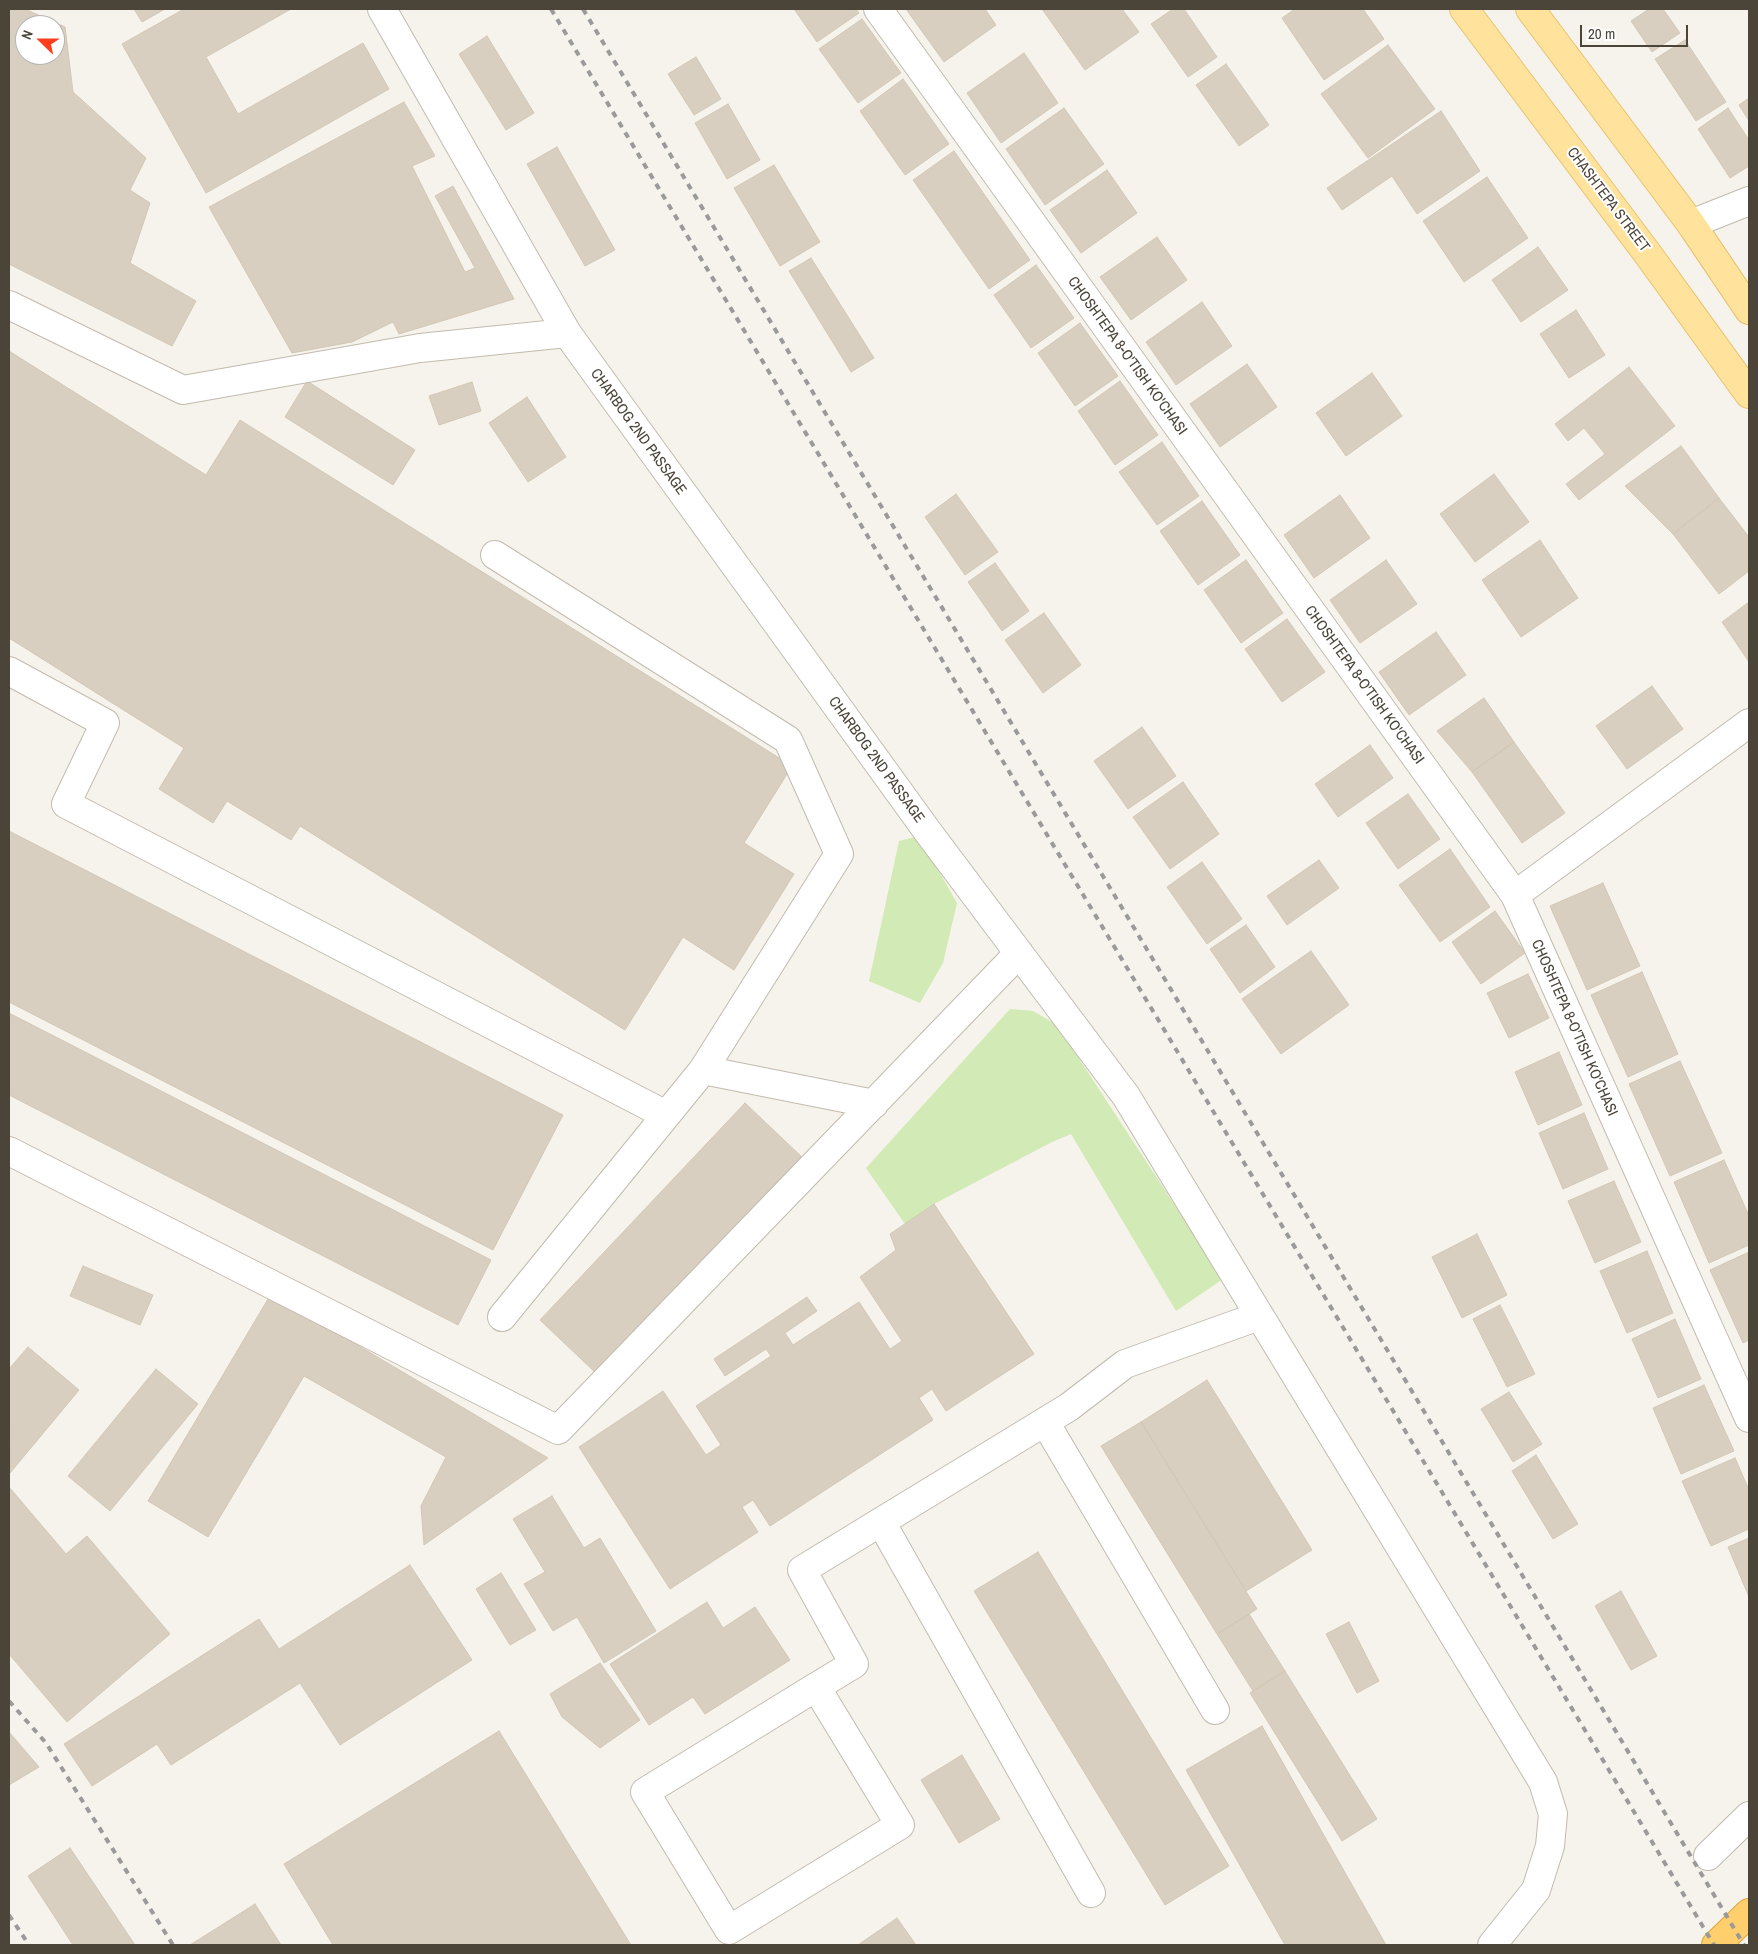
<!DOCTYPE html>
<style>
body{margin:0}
#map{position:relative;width:1758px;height:1954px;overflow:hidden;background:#f6f3ec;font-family:"Archivo Narrow",sans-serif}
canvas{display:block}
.frame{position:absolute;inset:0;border:10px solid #4b4439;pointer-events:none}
.north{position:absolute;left:15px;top:15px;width:50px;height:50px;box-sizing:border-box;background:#fff;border:1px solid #b7b4b0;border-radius:50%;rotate:292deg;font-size:14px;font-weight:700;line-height:20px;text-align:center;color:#4b4439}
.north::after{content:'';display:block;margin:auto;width:18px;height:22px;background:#fc3f1d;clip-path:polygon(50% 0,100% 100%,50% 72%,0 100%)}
.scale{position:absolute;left:1580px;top:25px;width:108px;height:22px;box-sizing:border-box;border:2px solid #4b4439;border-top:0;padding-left:6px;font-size:15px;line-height:18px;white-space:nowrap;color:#4b4439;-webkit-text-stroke:4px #fff;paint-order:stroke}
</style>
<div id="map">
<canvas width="1758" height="1954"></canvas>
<div class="frame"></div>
<div class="north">N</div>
<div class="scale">20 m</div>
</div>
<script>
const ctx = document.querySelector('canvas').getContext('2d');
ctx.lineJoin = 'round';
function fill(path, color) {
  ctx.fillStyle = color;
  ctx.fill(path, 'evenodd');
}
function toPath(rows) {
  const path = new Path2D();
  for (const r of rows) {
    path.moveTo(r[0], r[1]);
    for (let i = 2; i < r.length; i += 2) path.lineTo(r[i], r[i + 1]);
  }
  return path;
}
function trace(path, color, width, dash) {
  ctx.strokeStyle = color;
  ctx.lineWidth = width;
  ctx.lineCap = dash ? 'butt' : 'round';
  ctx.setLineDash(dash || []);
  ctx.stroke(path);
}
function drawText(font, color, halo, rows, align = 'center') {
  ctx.font = font + ' "Archivo Narrow",sans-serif';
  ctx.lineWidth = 4;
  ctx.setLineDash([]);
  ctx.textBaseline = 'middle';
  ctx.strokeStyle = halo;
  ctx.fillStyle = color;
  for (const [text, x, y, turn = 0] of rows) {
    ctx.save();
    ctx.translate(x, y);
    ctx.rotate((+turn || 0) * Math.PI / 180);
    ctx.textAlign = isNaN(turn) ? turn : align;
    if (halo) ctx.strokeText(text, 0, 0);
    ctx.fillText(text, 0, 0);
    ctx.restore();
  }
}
const green = toPath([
 [919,836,957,903,943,963,920,1003,869,981,899,841],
 [1010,1009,1033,1011,1057,1025,1223,1279,1176,1311,1071,1134,1052,1142,934,1204,905,1224,866,1168]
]);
const building = toPath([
 [9,9,25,9,65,27,73,92,146,158,130,190,150,203,130,263,196,301,172,346,9,264,9,9],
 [25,25,55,25,55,55,25,55,25,25],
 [134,9,165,9,142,22,134,9],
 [184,9,291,9,206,57,238,114,363,43,389,89,206,193,122,44,184,9],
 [794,9,856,9,859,13,817,42,794,9],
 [906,9,985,9,996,25,944,62,906,9],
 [1042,9,1122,9,1139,32,1085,70,1042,9],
 [1173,9,1184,9,1217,57,1188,77,1151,24,1173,9],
 [1295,9,1363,9,1384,39,1324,80,1282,18,1295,9],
 [1649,9,1663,9,1680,33,1652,52,1631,21,1649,9],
 [862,19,901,73,858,103,819,49,862,19],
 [487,36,534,113,506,130,459,54,487,36],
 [1685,40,1726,102,1696,121,1655,59,1685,40],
 [1388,45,1435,109,1368,158,1321,94,1388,45],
 [1024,53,1058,103,1001,143,967,93,1024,53],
 [696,57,721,99,694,115,668,74,696,57],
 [1226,64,1269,125,1239,146,1196,85,1226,64],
 [903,79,949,144,905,175,860,111,903,79],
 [1749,98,1749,121,1739,105,1749,98],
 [404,102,435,156,412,166,465,272,475,268,435,196,453,186,514,299,399,334,393,322,352,342,292,353,209,207,404,102],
 [728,104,760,160,727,179,695,123,728,104],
 [1064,108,1104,164,1045,205,1006,149,1064,108],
 [1728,108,1749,140,1749,166,1730,178,1698,129,1728,108],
 [1441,111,1480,171,1417,214,1392,176,1342,210,1327,188,1441,111],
 [557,147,615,250,585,266,527,164,557,147],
 [954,151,1030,260,989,289,913,180,954,151],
 [774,165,820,242,780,266,734,188,774,165],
 [1107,170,1137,213,1081,253,1050,210,1107,170],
 [1487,177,1528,238,1464,282,1423,221,1487,177],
 [1157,237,1187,280,1131,320,1100,277,1157,237],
 [1538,247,1568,290,1521,322,1492,280,1538,247],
 [811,258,874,358,851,372,789,271,811,258],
 [1036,265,1074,318,1031,348,994,295,1036,265],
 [1202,302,1232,346,1176,385,1146,342,1202,302],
 [1576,310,1605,355,1569,378,1540,334,1576,310],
 [1080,323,1118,376,1075,406,1038,353,1080,323],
 [9,351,206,475,240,420,792,766,744,843,794,874,734,970,683,937,625,1030,300,826,291,840,227,801,213,823,159,789,184,748,9,638,9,351],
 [1247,364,1277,407,1220,447,1190,404,1247,364],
 [1629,367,1675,426,1579,500,1566,484,1605,454,1584,428,1568,441,1555,424,1629,367],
 [1372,373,1402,416,1346,456,1316,413,1372,373],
 [307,381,415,450,393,485,285,417,307,381],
 [1120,381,1158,435,1115,465,1078,411,1120,381],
 [472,382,481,411,439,425,429,396,472,382],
 [527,397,566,457,528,482,489,423,527,397],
 [1162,442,1199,496,1157,525,1119,472,1162,442],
 [1681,446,1719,498,1673,534,1625,486,1681,446],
 [1494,474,1529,522,1475,562,1440,514,1494,474],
 [956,494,998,552,965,575,925,517,956,494],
 [1340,495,1370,538,1314,578,1284,535,1340,495],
 [1719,498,1749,537,1749,571,1719,594,1673,534,1719,498],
 [1202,501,1240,555,1198,585,1160,531,1202,501],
 [1540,540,1578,598,1521,637,1482,580,1540,540],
 [1246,560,1283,613,1241,643,1204,590,1246,560],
 [1386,560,1417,604,1360,643,1330,600,1386,560],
 [995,563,1029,611,1002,631,968,582,995,563],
 [1749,602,1749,662,1722,622,1749,602],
 [1044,613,1081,665,1043,693,1005,640,1044,613],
 [1287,619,1325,672,1282,702,1245,649,1287,619],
 [1436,632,1466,675,1409,715,1379,672,1436,632],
 [1652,686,1683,729,1627,769,1596,726,1652,686],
 [1484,698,1514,742,1472,772,1437,731,1484,698],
 [1142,727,1176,776,1128,809,1094,761,1142,727],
 [1514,742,1565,813,1522,843,1472,772,1514,742],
 [1370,745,1393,778,1338,817,1315,784,1370,745],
 [1183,782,1219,834,1170,869,1133,817,1183,782],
 [1408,794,1440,839,1398,869,1366,823,1408,794],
 [9,831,563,1115,493,1250,9,1002,9,831],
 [1450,849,1490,907,1440,942,1399,885,1450,849],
 [1319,860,1339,888,1287,925,1267,896,1319,860],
 [1202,862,1242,919,1207,944,1167,887,1202,862],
 [1603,883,1640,966,1587,990,1550,906,1603,883],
 [1495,911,1525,953,1481,984,1452,942,1495,911],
 [1246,925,1275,967,1240,993,1210,949,1246,925],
 [1311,951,1349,1005,1281,1054,1242,999,1311,951],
 [1642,972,1678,1054,1628,1077,1591,995,1642,972],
 [1528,974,1549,1018,1509,1038,1487,993,1528,974],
 [9,1013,491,1260,458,1325,9,1095,9,1013],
 [1559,1052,1582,1105,1538,1125,1515,1072,1559,1052],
 [1680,1061,1722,1153,1670,1176,1629,1084,1680,1061],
 [745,1103,804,1159,599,1376,540,1320,745,1103],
 [1584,1113,1608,1169,1563,1189,1539,1133,1584,1113],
 [1724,1160,1749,1216,1749,1245,1709,1263,1674,1182,1724,1160],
 [1614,1181,1641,1242,1595,1263,1568,1201,1614,1181],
 [934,1204,1034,1354,946,1411,932,1389,919,1398,933,1420,770,1526,753,1500,742,1507,758,1532,670,1589,579,1447,663,1391,706,1455,721,1445,696,1406,771,1356,766,1349,725,1376,714,1359,807,1297,817,1311,785,1333,793,1345,859,1302,890,1349,902,1341,860,1277,896,1250,890,1234,934,1204],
 [1477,1234,1507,1295,1462,1318,1432,1257,1477,1234],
 [1647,1251,1673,1313,1627,1333,1600,1271,1647,1251],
 [1749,1252,1749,1340,1743,1343,1710,1270,1749,1252],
 [83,1266,153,1295,140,1325,70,1296,83,1266],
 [271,1294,548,1458,424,1545,421,1506,446,1457,304,1376,208,1537,148,1501,271,1294],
 [1500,1305,1535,1374,1507,1387,1473,1319,1500,1305],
 [1675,1319,1701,1379,1658,1398,1632,1339,1675,1319],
 [28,1347,79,1390,10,1473,9,1369,28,1347],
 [156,1369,198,1404,110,1511,68,1476,156,1369],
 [1207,1380,1312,1550,1246,1591,1141,1422,1207,1380],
 [1704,1385,1734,1451,1681,1474,1653,1408,1704,1385],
 [1509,1392,1542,1444,1513,1462,1481,1409,1509,1392],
 [1141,1422,1257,1609,1217,1634,1101,1446,1141,1422],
 [1536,1455,1578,1524,1553,1539,1512,1471,1536,1455],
 [1735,1458,1749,1490,1749,1529,1711,1546,1682,1481,1735,1458],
 [9,1487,66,1554,87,1536,170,1634,67,1722,9,1654,9,1487],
 [552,1496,584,1548,600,1538,656,1631,604,1663,577,1617,553,1631,524,1584,545,1572,513,1519,552,1496],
 [1749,1538,1749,1597,1728,1547,1749,1538],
 [1038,1552,1229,1866,1165,1905,974,1591,1038,1552],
 [410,1565,472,1660,340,1745,300,1683,171,1765,157,1744,92,1786,64,1744,259,1619,279,1649,410,1565],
 [501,1573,536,1630,510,1645,476,1589,501,1573],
 [1621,1591,1657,1656,1631,1670,1595,1606,1621,1591],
 [707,1602,723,1628,755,1607,790,1660,705,1714,693,1697,649,1725,610,1664,707,1602],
 [1249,1614,1285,1671,1253,1691,1217,1634,1249,1614],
 [1349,1622,1379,1681,1357,1693,1326,1634,1349,1622],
 [600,1663,640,1720,600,1748,562,1717,550,1694,600,1663],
 [1285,1671,1377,1819,1342,1841,1250,1693,1285,1671],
 [1262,1726,1386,1945,1285,1945,1186,1770,1262,1726],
 [499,1731,631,1945,333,1945,284,1864,499,1731],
 [9,1732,39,1767,9,1785,9,1732],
 [962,1755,1000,1819,959,1843,921,1780,962,1755],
 [70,1848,135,1945,73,1945,28,1876,70,1848],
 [255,1904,281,1945,190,1945,255,1904],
 [897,1918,916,1945,858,1945,897,1918]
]);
const minor = toPath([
 [382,9,567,333,928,832,1126,1096,1543,1782,1553,1814,1550,1846,1536,1890,1492,1945],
 [878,9,1515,895,1749,1418],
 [1691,224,1749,201],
 [9,305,183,390,420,348,567,333],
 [495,555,788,740,839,854,703,1070,502,1317],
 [9,671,105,723,66,804,666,1115],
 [1515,895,1749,723],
 [703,1070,874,1104],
 [9,1151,558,1430,1019,953],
 [1045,1422,1215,1710],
 [881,1522,1091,1893],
 [816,1687,900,1825,729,1930,645,1792,816,1687],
 [816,1687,854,1664,802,1570,1069,1407,1125,1364,1259,1316],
 [1708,1856,1749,1816]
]);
const major = toPath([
 [1464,9,1650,257,1749,394],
 [1530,9,1691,224,1749,310]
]);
const highway = toPath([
 [1716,1945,1749,1913]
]);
const rail = toPath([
 [551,9,1714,1945],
 [583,9,1744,1945],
 [9,1701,46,1743,173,1945],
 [9,1915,29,1945]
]);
const streetNames = [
 ["CHASHTEPA STREET",1608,200,53],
 ["CHOSHTEPA 8-O'TISH KO'CHASI",1127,356,54],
 ["CHARBOG 2ND PASSAGE",638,432,54],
 ["CHOSHTEPA 8-O'TISH KO'CHASI",1364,685,54],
 ["CHARBOG 2ND PASSAGE",876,760,54],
 ["CHOSHTEPA 8-O'TISH KO'CHASI",1574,1028,66]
];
fill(green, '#d2eab5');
fill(building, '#d8cfc1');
trace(building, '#d3c7b4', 1);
trace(minor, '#c2bbae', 30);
trace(major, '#e6c16a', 30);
trace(highway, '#e0a43c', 30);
trace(minor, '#fff', 28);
trace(major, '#ffe39c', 28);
trace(highway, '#ffcf6e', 28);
trace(rail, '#9a9a9a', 4, [6, 6]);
drawText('15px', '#4b4439', '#fff', streetNames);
</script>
